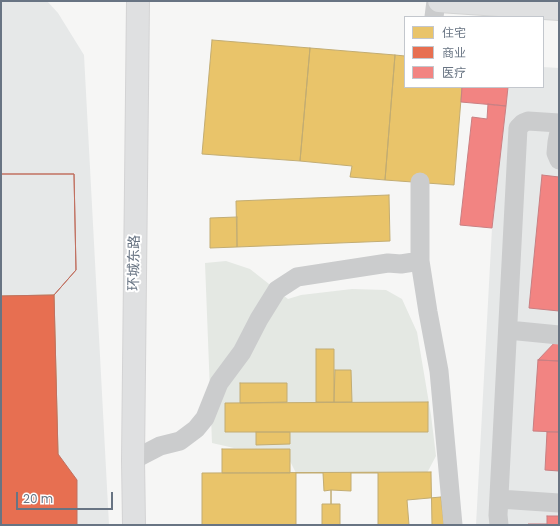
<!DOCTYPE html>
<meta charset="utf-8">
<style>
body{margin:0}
#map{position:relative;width:560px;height:526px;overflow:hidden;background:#f6f6f5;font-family:Poppins,"Noto Sans SC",sans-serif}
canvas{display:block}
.frame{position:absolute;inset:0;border:2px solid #687483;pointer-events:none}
.legend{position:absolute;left:404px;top:16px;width:140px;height:72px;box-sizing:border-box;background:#fff;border:1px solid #c3c7cd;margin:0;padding:5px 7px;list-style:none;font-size:12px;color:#687483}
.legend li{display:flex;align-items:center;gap:8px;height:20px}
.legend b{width:20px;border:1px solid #c3c7cd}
.scale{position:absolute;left:16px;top:492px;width:97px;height:18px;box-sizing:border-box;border:2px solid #687483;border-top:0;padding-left:5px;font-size:12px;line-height:14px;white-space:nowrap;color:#687483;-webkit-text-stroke:3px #fff;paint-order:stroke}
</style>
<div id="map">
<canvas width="560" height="526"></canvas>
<div class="frame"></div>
<ul class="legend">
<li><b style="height:11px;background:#e9c46a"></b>住宅</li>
<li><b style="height:11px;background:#e76f51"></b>商业</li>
<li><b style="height:11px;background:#f28482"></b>医疗</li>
</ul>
<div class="scale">20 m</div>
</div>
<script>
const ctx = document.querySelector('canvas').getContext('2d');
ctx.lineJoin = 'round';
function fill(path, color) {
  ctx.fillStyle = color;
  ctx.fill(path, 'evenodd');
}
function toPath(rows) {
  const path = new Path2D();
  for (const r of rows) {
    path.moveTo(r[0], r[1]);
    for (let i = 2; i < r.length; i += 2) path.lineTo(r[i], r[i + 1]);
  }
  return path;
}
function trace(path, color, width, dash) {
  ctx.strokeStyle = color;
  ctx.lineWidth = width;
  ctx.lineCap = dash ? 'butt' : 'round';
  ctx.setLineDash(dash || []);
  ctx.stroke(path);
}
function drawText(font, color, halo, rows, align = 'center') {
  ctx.font = font + ' Poppins,"Noto Sans SC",sans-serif';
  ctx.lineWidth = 4;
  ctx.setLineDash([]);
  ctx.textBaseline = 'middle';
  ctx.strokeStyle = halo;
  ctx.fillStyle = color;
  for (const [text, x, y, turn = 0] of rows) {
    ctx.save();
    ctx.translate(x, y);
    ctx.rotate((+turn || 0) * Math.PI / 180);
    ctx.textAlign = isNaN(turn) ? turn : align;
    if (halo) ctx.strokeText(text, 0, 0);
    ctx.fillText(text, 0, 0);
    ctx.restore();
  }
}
const built = toPath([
 [1,1,47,1,58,13,84,55,109,525,1,525],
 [543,67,559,68,559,525,476,525,492,228,508,87,543,87]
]);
const green = toPath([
 [226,261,250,269,288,299,301,295,352,289,386,290,402,299,417,332,431,415,436,456,427,473,296,473,290,461,289,449,234,448,212,443,205,263]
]);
const homes = toPath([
 [212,40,310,48,300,161,202,154,212,40],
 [310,48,395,55,385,180,350,177,352,166,300,161,310,48],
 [395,55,405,56,405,87,462,87,454,185,385,180,395,55],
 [389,195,390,241,237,247,236,201,389,195],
 [237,217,237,247,210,248,210,218,237,217],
 [54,295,58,454,1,456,1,296,54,295],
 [316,349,334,349,334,402,316,402,316,349],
 [335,370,351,370,352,402,334,402,335,370],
 [240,383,287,383,287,402,240,403,240,383],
 [428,402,428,432,225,432,225,403,428,402],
 [256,432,290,432,290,444,256,445,256,432],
 [222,449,290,449,290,473,222,473,222,449],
 [431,472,432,525,202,525,202,473,431,472],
 [296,473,323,473,324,491,331,490,331,504,322,504,322,525,296,525,296,473],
 [351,473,378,473,378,525,340,525,340,504,331,504,331,490,351,491,351,473],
 [441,497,444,525,409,525,407,500,441,497]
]);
const shops = toPath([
 [1,174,74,174,76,270,54,295,58,454,77,480,77,525,1,525,1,174],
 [1,174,74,174,76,270,54,295,1,296,1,174]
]);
const health = toPath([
 [462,87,508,87,506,106,461,102,462,87],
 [488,104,506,106,492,228,460,225,472,117,487,119,488,104],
 [542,175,559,177,559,311,529,308,542,175],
 [559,338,559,361,538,360,559,338],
 [538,360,559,361,559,432,533,431,538,360],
 [547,432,559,432,559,471,545,470,547,432],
 [547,516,559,516,559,525,528,525,528,524,547,524,547,516]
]);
const service = toPath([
 [434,17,436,1],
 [559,132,557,142,556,153,559,160],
 [420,182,420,261,428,312,439,371,453,525],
 [508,330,559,335],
 [133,460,160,446,180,441,196,429,205,418,219,383,242,352,259,319,277,290,297,277,388,263,401,264,420,261],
 [499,499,559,503],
 [499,525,498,515,518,128,523,123,528,121,559,123]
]);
const secondary = toPath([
 [134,525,133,460,138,1]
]);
const primary = toPath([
 [439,1,559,9]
]);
const streetNames = [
 ["环城东路",135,263,-89]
];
fill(built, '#e6e8e8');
fill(green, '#e4e8e3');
fill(homes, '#e9c46a');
trace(homes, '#c2ac72', 1);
fill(shops, '#e76f51');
trace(shops, '#c17060', 1);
fill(health, '#f28482');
trace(health, '#c97f82', 1);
trace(secondary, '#d3d3d4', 24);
trace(primary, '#d3d4d4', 24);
trace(service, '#cbcccd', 19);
trace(secondary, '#dfe0e1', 22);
trace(primary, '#dfe0e1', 22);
drawText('14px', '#687483', '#fff', streetNames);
</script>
